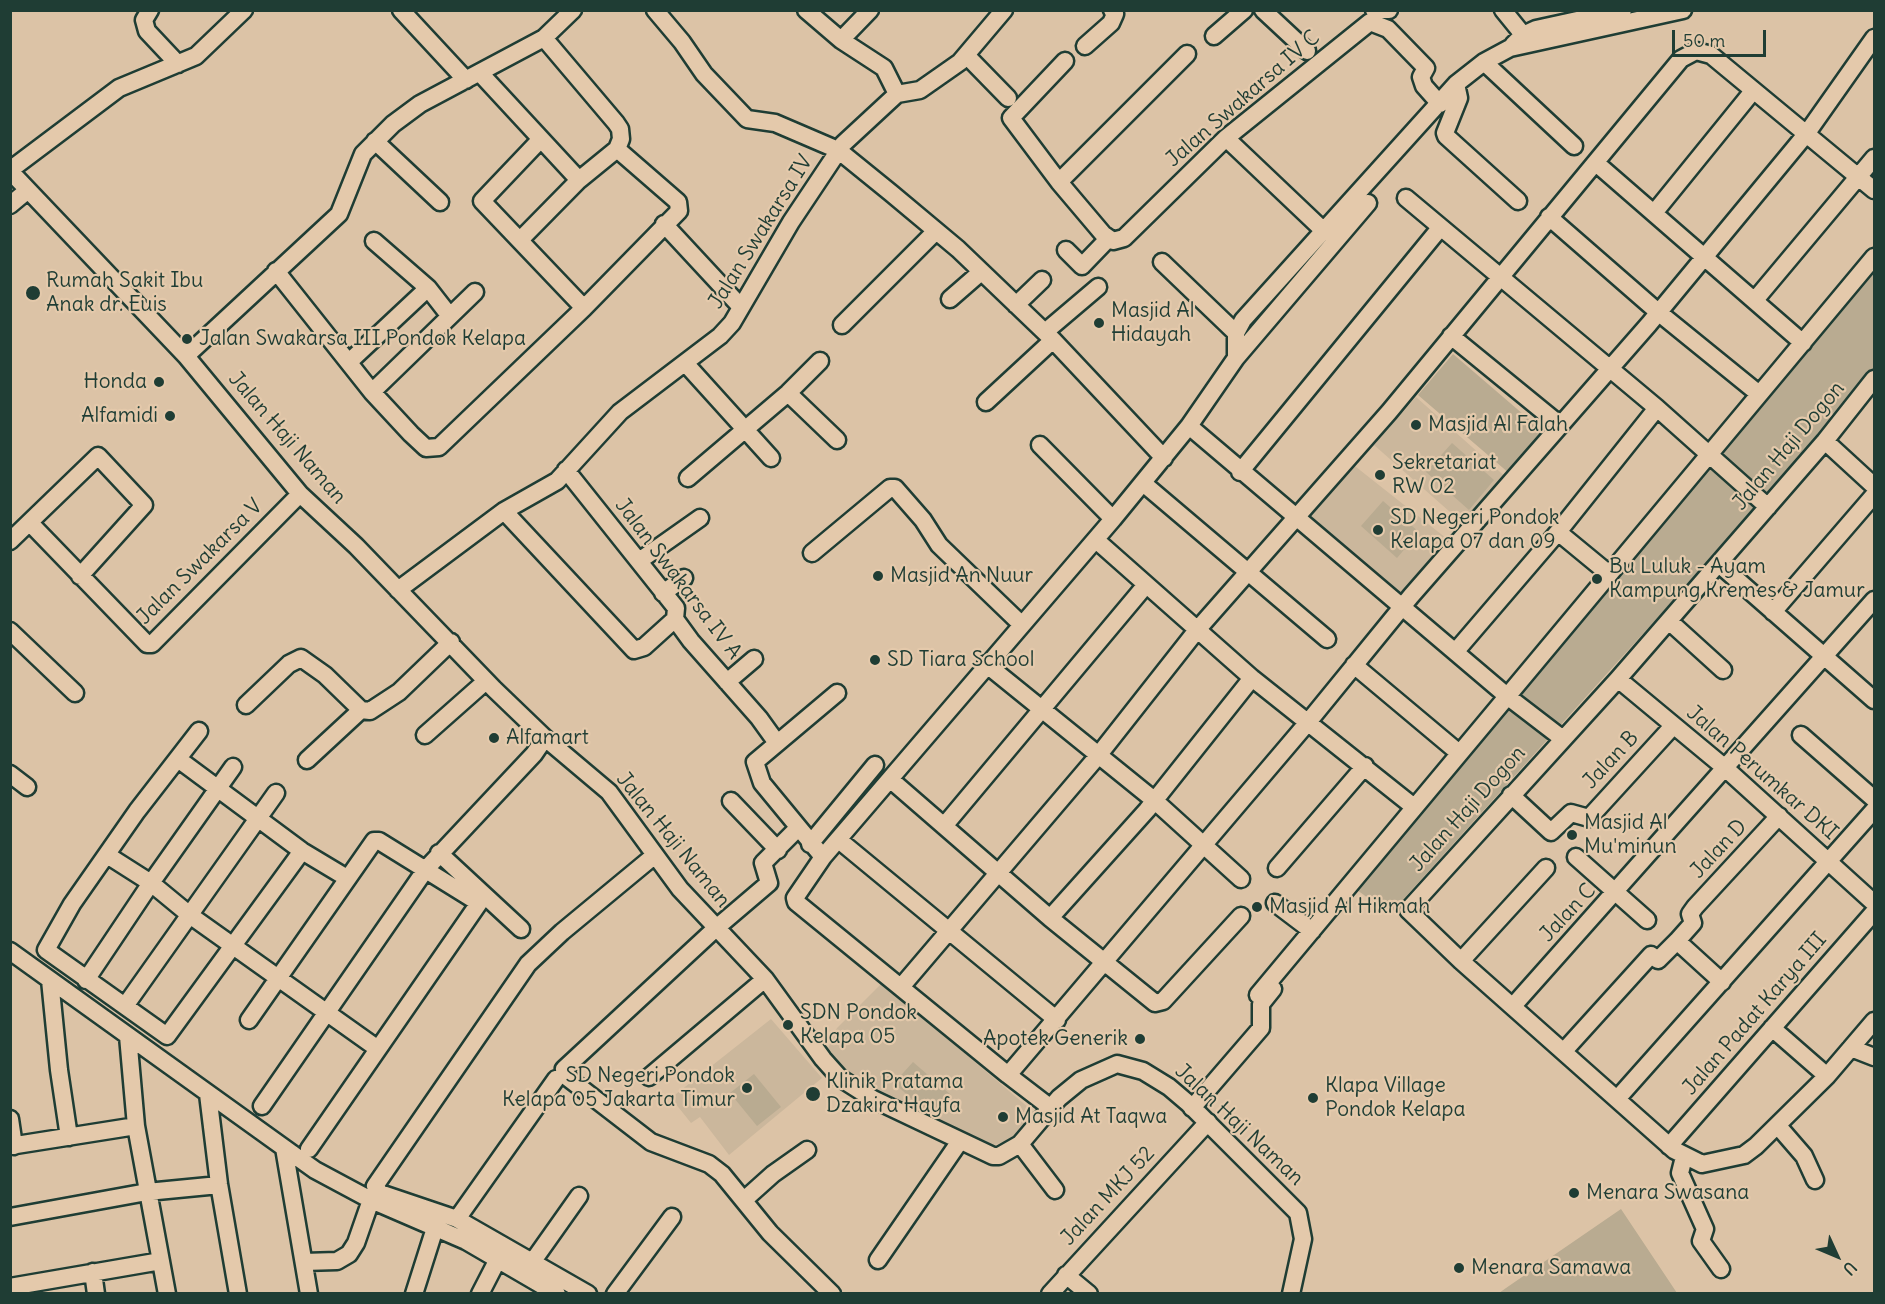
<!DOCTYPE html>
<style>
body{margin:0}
#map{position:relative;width:1885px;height:1304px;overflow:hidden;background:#dcc3a6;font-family:Delius,sans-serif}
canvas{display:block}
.frame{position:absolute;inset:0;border:12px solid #1f3d34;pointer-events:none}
.north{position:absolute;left:1807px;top:1226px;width:60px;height:60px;-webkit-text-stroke:4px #e4c9ab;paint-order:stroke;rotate:134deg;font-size:16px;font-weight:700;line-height:24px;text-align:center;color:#1f3d34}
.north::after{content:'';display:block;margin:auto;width:21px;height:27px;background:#1f3d34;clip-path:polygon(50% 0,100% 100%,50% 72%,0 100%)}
.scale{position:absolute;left:1672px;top:30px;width:94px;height:27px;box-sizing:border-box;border:3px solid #1f3d34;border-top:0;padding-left:8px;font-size:18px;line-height:21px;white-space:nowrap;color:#1f3d34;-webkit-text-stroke:4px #e4c9ab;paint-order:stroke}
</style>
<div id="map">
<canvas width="1885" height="1304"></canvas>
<div class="frame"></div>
<div class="north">U</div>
<div class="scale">50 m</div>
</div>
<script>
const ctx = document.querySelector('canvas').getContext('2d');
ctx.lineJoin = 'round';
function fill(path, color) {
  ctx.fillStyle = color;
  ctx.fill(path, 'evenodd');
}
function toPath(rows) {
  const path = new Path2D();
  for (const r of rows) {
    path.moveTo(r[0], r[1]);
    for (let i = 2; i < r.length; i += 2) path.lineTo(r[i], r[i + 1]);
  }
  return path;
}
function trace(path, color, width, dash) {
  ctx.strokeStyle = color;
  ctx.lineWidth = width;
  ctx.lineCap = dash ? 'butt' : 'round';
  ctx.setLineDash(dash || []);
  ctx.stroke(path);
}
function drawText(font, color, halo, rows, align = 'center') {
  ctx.font = font + ' Delius,sans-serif';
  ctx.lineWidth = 4.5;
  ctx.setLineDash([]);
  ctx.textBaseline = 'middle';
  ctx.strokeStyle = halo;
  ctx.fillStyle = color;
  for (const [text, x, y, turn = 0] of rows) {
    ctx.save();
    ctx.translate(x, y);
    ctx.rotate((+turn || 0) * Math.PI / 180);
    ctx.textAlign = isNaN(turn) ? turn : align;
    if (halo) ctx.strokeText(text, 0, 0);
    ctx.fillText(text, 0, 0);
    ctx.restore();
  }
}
const built = toPath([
 [1416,397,1509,480,1467,527,1374,445],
 [1351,463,1451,542,1403,600,1306,517],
 [882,983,1036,1114,1022,1136,985,1148,837,1071,823,1060,837,1028],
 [771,1019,822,1078,729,1155,700,1117,691,1123,671,1098]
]);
const green = toPath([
 [1874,270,1874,368,1816,442,1390,914,1357,890,1514,697],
 [1453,354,1545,433,1510,474,1418,395],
 [1452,443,1494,480,1469,510,1426,472],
 [1383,501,1419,532,1397,558,1361,526],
 [913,1062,951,1095,932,1117,894,1083],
 [754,1074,781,1107,757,1126,730,1093],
 [1621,1209,1677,1293,1499,1293,1506,1288]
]);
const minor = toPath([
 [150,10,144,20,147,31,178,64],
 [401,10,466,80],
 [655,10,682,42,704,74,747,119,775,123,838,150,891,193,958,249,1053,340,1164,458],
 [806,10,841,40,884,68,897,94],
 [1263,10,1307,51],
 [1374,10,1389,10],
 [1503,10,1529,42],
 [1214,36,1244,10],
 [841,40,870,10],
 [1513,45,1523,35,1536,29,1623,10],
 [1085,46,1111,23,1115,14,1112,10],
 [967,56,1008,98],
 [1065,61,1011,118,1059,182,1103,234,1113,241,1124,238,1226,138,1370,22,1388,29,1426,68,1421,77,1424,86,1440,104],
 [1484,62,1574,146],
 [480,73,579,180],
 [1456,84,1459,98,1445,133,1446,136,1518,201],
 [1226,138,1325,232],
 [540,140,482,201,584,308],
 [375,141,440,202],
 [1596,163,1803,343],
 [10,170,119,88,196,56,244,10],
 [10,171,186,356,300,494,356,546,494,689,545,738,609,792,680,889,765,979,823,1059,840,1078,873,1099,993,1156,999,1156,1020,1144,1059,1098,1081,1080,1117,1064,1143,1071,1169,1087,1189,1104,1298,1213,1303,1239,1291,1294],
 [1059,182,1187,54],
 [1406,198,1657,408,1768,507],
 [10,205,28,190],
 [1654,213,1753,91],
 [1549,217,1658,312,1759,394],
 [664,224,741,307],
 [520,240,579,180,617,149,621,139,620,129,616,123,544,38],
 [374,241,428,288,449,315],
 [1066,250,1082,266,1108,239],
 [1162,262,1236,333],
 [276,271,372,392,411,434,426,448,439,447,584,308,679,211,678,202,617,149],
 [950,299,981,272],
 [1755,300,1874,158],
 [1016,305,1042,280],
 [842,325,936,231],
 [1045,332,1098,287],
 [1451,336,1560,425],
 [186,356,339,214,363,154,393,124,420,104,544,38,573,10],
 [1236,358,1236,333,1243,320,1456,84,1484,62,1510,48,1683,10],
 [349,362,428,288],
 [686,364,771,458],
 [1874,379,1825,441,1618,679,1408,910,1461,961,1674,1150,1702,1164,1744,1155,1756,1146,1827,1076,1874,1021],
 [372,392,475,292],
 [788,393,837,440],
 [986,402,1053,340],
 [1189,426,1507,696,1563,739],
 [1825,441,1874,486],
 [1040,445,1113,519],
 [566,470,676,608,675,619,691,641,759,718,777,743],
 [1240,472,1440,228],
 [688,478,788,393,820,361],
 [1143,483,1327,639],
 [504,511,634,650,644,647,675,619],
 [30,523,147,644,152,644,300,494],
 [1558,532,1609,574],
 [1096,540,1252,678,1414,807],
 [10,541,98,456,144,505,80,576],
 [812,553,890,488,895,488,923,520,939,545,1021,624],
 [639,561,700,518],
 [1719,564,1874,700],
 [398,590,504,511,557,481,620,412,720,336,732,323,791,222,843,144,897,94,920,90,960,62,1004,10],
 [663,593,684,578],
 [1773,612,1874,495],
 [1669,621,1723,670],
 [10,631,75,693],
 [1456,651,1558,532,1657,408],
 [986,664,1154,800,1241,879],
 [1354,665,1459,753],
 [1618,679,1724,767,1874,903],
 [727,682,754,659],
 [246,705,289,664,301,658,325,675,361,710],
 [199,731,137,811,72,904,46,950,167,1036,302,851],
 [425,735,486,681],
 [1801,735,1874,799],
 [178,759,302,851,347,878],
 [307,760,361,710,370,711,399,692,451,642],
 [10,774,27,787],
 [891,780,1050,918,1155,1003,1163,1001,1241,916],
 [1511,795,1551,832,1571,813,1589,818,1673,726],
 [731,801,778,850],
 [944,826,1145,586],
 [798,828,763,863,769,883,715,929,564,1069,568,1078,651,1142,709,1164,722,1174,770,1233,832,1294],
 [840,841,1057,1020],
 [810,844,875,765],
 [439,853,521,929],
 [107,855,151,883,191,916,378,1049],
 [823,857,762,783,755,762,837,693],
 [1576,857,1647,920],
 [1277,868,1365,766],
 [1275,903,1312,931],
 [1050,918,1147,810,1252,678],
 [1677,941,1722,982],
 [10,951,315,1170,371,1200,466,1241,557,1294],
 [1461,961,1546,868],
 [50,980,59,1070,69,1137],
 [86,980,151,883,233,767],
 [901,987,1097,757,1197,630,1389,412,1681,59,1696,51,1711,55,1874,190],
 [1258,995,1874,257],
 [125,1006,276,793],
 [1513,1006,1874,600],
 [249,1020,374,841,379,841,479,903,309,1149],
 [1772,1028,1827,1076],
 [128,1036,136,1126,167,1294],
 [1851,1048,1874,1057],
 [1564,1051,1651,955,1658,960,1677,941,1693,923,1690,914,1695,907,1779,816],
 [1008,1075,1309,721,1411,596,1649,324,1807,133,1874,38],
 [649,1077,765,979],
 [208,1094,219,1184,238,1294],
 [1617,1099,1874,810],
 [262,1106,426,869,534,754,545,738],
 [1051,1108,1008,1075,796,902,795,898,823,857,1113,519,1189,426,1236,358,1368,203],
 [1192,1108,1261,1028,1261,1004,1273,989],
 [10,1119,14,1146],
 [1778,1126,1804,1156,1815,1180],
 [1020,1144,1055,1190],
 [10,1146,136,1126],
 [1669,1146,1874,912],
 [284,1148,309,1294],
 [1684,1157,1680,1173,1705,1229,1701,1241,1721,1269],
 [744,1200,773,1174,807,1150],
 [10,1217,147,1192,219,1185],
 [457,1219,556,1079],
 [878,1260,960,1141],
 [533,1261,579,1196],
 [304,1262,337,1261,349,1254,356,1243,371,1200],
 [93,1272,96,1294],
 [1066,1275,1089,1294],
 [10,1287,161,1261],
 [414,1294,435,1228],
 [480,1294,497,1261],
 [588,1294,457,1219,380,1193,375,1186,528,964,562,932,655,855],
 [615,1294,672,1217],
 [1050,1294,1208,1122]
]);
const markers = [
 [33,293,8,"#1f3d34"],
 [1099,323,6,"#1f3d34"],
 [187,339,6,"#1f3d34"],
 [159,382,6,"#1f3d34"],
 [170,416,6,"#1f3d34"],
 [1416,425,6,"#1f3d34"],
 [1380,475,6,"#1f3d34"],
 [1378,530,6,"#1f3d34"],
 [878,576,6,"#1f3d34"],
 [1597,579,6,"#1f3d34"],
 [875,660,6,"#1f3d34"],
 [494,738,6,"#1f3d34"],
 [1572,835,6,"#1f3d34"],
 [1257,907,6,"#1f3d34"],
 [788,1025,6,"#1f3d34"],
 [1140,1039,6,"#1f3d34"],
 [747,1088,6,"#1f3d34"],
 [813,1094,8,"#1f3d34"],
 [1313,1098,6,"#1f3d34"],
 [1003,1117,6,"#1f3d34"],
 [1574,1193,6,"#1f3d34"],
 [1459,1268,6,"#1f3d34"]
];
const streetNames = [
 ["Jalan Swakarsa IV C",1243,99,-41],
 ["Jalan Swakarsa IV",761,232,-58],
 ["Jalan Haji Naman",287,438,49],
 ["Jalan Haji Dogon",1789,446,-50],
 ["Jalan Swakarsa V",200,562,-45],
 ["Jalan Swakarsa IV A",678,579,53],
 ["Jalan B",1611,760,-47],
 ["Jalan Perumkar DKI",1762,773,41],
 ["Jalan Haji Dogon",1468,809,-48],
 ["Jalan Haji Naman",673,840,51],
 ["Jalan D",1719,849,-47],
 ["Jalan C",1568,913,-47],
 ["Jalan Padat Karya III",1755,1014,-49],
 ["Jalan Haji Naman",1239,1125,43],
 ["Jalan MKJ 52",1108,1196,-47]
];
const poiNames = [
 ["Rumah Sakit Ibu",46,281],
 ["Anak dr. Euis",46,305],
 ["Masjid Al",1111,311],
 ["Hidayah",1111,335],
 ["Jalan Swakarsa III Pondok Kelapa",199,339],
 ["Honda",147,382,"right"],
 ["Alfamidi",158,416,"right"],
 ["Masjid Al Falah",1428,425],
 ["Sekretariat",1392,463],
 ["RW 02",1392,487],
 ["SD Negeri Pondok",1390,518],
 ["Kelapa 07 dan 09",1390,542],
 ["Bu Luluk - Ayam",1609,567],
 ["Kampung Kremes & Jamur",1609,591],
 ["Masjid An Nuur",890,576],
 ["SD Tiara School",887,660],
 ["Alfamart",506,738],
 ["Masjid Al",1584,823],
 ["Mu'minun",1584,847],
 ["Masjid Al Hikmah",1269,907],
 ["SDN Pondok",800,1013],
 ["Kelapa 05",800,1037],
 ["Apotek Generik",1128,1039,"right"],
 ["SD Negeri Pondok",735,1076,"right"],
 ["Kelapa 05 Jakarta Timur",735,1100,"right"],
 ["Klinik Pratama",826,1082],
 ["Dzakira Hayfa",826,1106],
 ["Klapa Village",1325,1086],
 ["Pondok Kelapa",1325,1110],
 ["Masjid At Taqwa",1015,1117],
 ["Menara Swasana",1586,1193],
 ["Menara Samawa",1471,1268]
];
fill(built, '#cbb79c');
fill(green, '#b9ab91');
trace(minor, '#1f3d34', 21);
trace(minor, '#e4c9ab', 16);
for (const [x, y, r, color] of markers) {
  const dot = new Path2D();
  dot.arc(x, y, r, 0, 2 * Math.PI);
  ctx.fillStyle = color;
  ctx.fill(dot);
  trace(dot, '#e4c9ab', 2);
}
drawText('21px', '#1f3d34', '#e4c9ab', streetNames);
drawText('21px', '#1f3d34', '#e4c9ab', poiNames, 'left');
</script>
